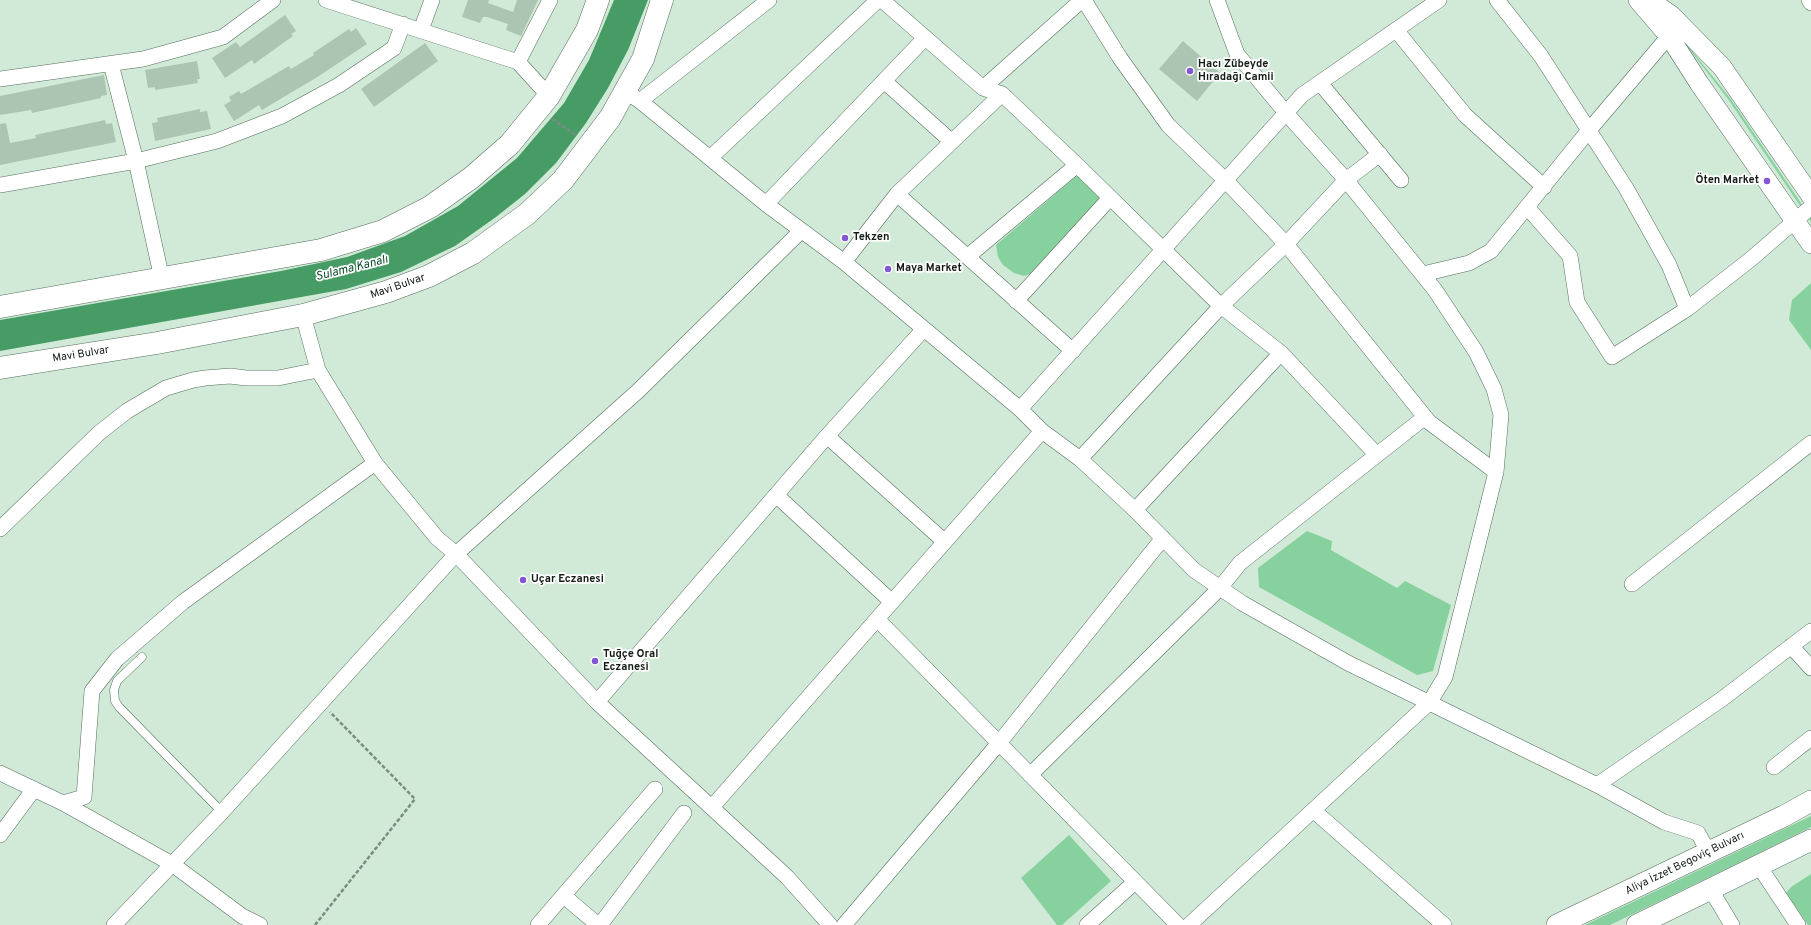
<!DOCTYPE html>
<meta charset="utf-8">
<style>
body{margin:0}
canvas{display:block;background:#d0ead7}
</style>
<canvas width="1811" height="925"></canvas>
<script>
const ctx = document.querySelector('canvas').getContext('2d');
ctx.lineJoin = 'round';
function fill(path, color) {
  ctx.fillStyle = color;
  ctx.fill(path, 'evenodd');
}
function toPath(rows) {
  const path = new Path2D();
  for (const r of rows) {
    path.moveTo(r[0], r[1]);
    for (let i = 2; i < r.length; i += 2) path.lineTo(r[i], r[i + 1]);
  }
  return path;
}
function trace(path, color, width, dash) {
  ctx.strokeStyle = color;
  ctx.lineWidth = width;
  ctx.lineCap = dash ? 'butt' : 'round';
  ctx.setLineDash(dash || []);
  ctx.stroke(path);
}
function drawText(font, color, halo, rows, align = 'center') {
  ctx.font = font + ' Overpass,sans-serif';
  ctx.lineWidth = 3.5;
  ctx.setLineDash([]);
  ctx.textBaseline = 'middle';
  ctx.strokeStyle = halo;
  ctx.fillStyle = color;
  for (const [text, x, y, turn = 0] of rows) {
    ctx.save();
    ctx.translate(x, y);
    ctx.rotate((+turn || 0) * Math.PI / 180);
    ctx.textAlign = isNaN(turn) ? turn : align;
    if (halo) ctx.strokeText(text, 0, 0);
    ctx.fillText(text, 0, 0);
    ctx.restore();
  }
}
const green = toPath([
 [1651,0,1730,98,1811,218,1811,222,1728,99],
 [1081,172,1107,195,1030,274,1024,276,1014,273,1003,265,998,257,996,245],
 [1811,283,1811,350,1789,320,1792,300],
 [1307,531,1332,541,1331,550,1397,588,1405,581,1451,605,1433,671,1417,675,1259,587,1258,568],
 [1811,816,1811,827,1757,854,1610,925,1585,925],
 [1069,835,1111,881,1062,925,1057,925,1021,878],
 [1811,874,1811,925,1808,925,1786,893,1791,887]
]);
const water = toPath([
 [614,0,648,0,628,50,608,88,586,123,556,163,525,194,496,217,455,246,401,272,346,289,0,351,0,320,281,271,347,257,405,236,458,206,517,158,564,103,589,60]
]);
const building = toPath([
 [468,0,489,0,488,3,513,12,517,0,538,0,521,36,506,30,508,24,487,17,483,17,480,23,462,17],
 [285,15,296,31,291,34,293,36,254,64,252,60,225,78,212,58,236,42,240,47],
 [356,28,367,44,319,76,262,110,259,105,234,121,224,105,231,101,229,97,239,91,241,94,289,66,291,69,314,55,313,53,349,29,351,32],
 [1183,41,1220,73,1197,101,1159,69],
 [425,43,438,61,374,107,361,89],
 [197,61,200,79,197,79,198,83,155,90,155,87,148,88,145,70],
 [104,75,107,95,101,96,101,98,32,113,31,110,0,115,0,96],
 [200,109,200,112,207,111,211,129,155,141,152,123,158,122,157,118],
 [105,120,106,124,112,123,116,142,0,165,0,124,6,123,10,143,36,138,35,135]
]);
const path = toPath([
 [552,119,576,135],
 [315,925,415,799,330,712]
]);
const service = toPath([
 [142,657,117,681,114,690,115,701,119,707,222,812]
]);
const minor = toPath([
 [326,0,518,62,549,96],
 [882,0,983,88,1002,94,1077,165,1221,306,1281,353,1376,454],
 [1084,0,1120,58,1168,125,1225,180,1286,244,1429,422,1496,472],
 [1497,0,1541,56,1626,188,1669,265,1687,309],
 [1809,0,1811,3],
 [421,30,432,0],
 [1396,30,1465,115,1544,187],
 [518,62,550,0],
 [111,64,136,161,162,279],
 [0,79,143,59,223,37,273,0],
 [884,81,952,142],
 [1320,83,1401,180],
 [983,88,1082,0],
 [625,91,640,101,766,204,844,262,1020,409,1042,431,1080,459,1135,510,1194,570,1242,603,1348,663,1597,785,1664,822,1698,833,1709,853],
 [640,101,769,0],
 [710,158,878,0],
 [0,185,136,161,217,141,282,116,339,85,394,48,403,24],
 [897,194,1073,351],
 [766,204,925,38],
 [1527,207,1570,256,1577,302,1612,357,1687,309,1751,259,1811,207],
 [967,257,1077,165],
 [844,262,897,194,1002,94],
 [1423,274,1469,263,1491,251,1590,129,1669,36],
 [1016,301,1110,198],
 [1020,409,1302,95,1439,0],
 [827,436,945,542],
 [1080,459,1221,306,1286,244,1346,180,1380,154],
 [375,463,437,538,456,554,597,702,787,877,830,925],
 [776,495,892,602],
 [1135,510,1281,353],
 [0,529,99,433,127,411,166,388,193,380,205,378,230,376,246,378,278,378,318,370],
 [1632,584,1811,443],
 [877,619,1178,925],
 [1791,646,1811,668],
 [597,702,827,436,923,330],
 [1774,767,1811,738],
 [0,773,63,803,84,797,92,691,117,659,183,602,375,463,318,370,303,315],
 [1030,775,1220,588,1240,563,1425,417],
 [1597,785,1722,699,1811,631],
 [63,803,172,864,242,916,260,925],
 [712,807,1042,431],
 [1313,810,1444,925],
 [0,835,34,789],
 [1759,866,1798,925],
 [1711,890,1732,925],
 [564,896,598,925],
 [114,925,222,812,456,554,638,391,801,231],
 [538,925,655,789],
 [600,925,684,813],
 [844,925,999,743,1163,538],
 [1087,925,1135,882],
 [1189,925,1429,703,1445,677,1496,472,1501,415,1494,389,1476,352,1435,290,1346,180,1286,113,1237,54,1217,0]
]);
const tertiary = toPath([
 [1638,0,1669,36,1699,83,1811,244],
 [1649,0,1671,15,1722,67,1811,196]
]);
const secondary = toPath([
 [1557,925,1784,816,1811,801],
 [1637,925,1811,840]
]);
const primary = toPath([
 [0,307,321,250,383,231,430,207,471,178,510,144,549,96,587,30,598,0],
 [0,368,157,343,303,315,386,292,429,276,473,253,527,214,563,180,610,118,643,59,662,0]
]);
const markers = [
 [1190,71,4,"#8158d2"],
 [1767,181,4,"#8158d2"],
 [845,238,4,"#8158d2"],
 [888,269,4,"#8158d2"],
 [523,580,4,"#8158d2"],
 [595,661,4,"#8158d2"]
];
const poiNames = [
 ["Hacı Zübeyde",1198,65],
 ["Hıradağı Camii",1198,78],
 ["Öten Market",1759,181,"right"],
 ["Tekzen",853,238],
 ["Maya Market",896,269],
 ["Uçar Eczanesi",531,580],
 ["Tuğçe Oral",603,655],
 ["Eczanesi",603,668]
];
const streetNames = [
 ["Mavi Bulvar",398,287,-19],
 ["Mavi Bulvar",81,355,-9],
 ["Aliya İzzet Begoviç Bulvarı",1685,864,-26]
];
const waterNames = [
 ["Sulama Kanalı",352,269,-14]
];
fill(green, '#87d19e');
fill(water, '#479c66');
fill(building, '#abc5b2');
trace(service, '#566e5d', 9);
trace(minor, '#566e5d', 16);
trace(tertiary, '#566e5d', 20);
trace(secondary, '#566e5d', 22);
trace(primary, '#566e5d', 23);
trace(path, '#7a8d80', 2.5, [4, 2]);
trace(service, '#fff', 8);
trace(minor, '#fff', 15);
trace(tertiary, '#fff', 19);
trace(secondary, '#fff', 21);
trace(primary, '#fff', 22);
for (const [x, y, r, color] of markers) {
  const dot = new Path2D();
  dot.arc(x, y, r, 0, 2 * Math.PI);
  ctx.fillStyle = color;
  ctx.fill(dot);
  trace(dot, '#fff', 1.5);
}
drawText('bold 11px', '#131c16', '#fff', poiNames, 'left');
drawText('11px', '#131c16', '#fff', streetNames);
drawText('italic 12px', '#074b27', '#fff', waterNames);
</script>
